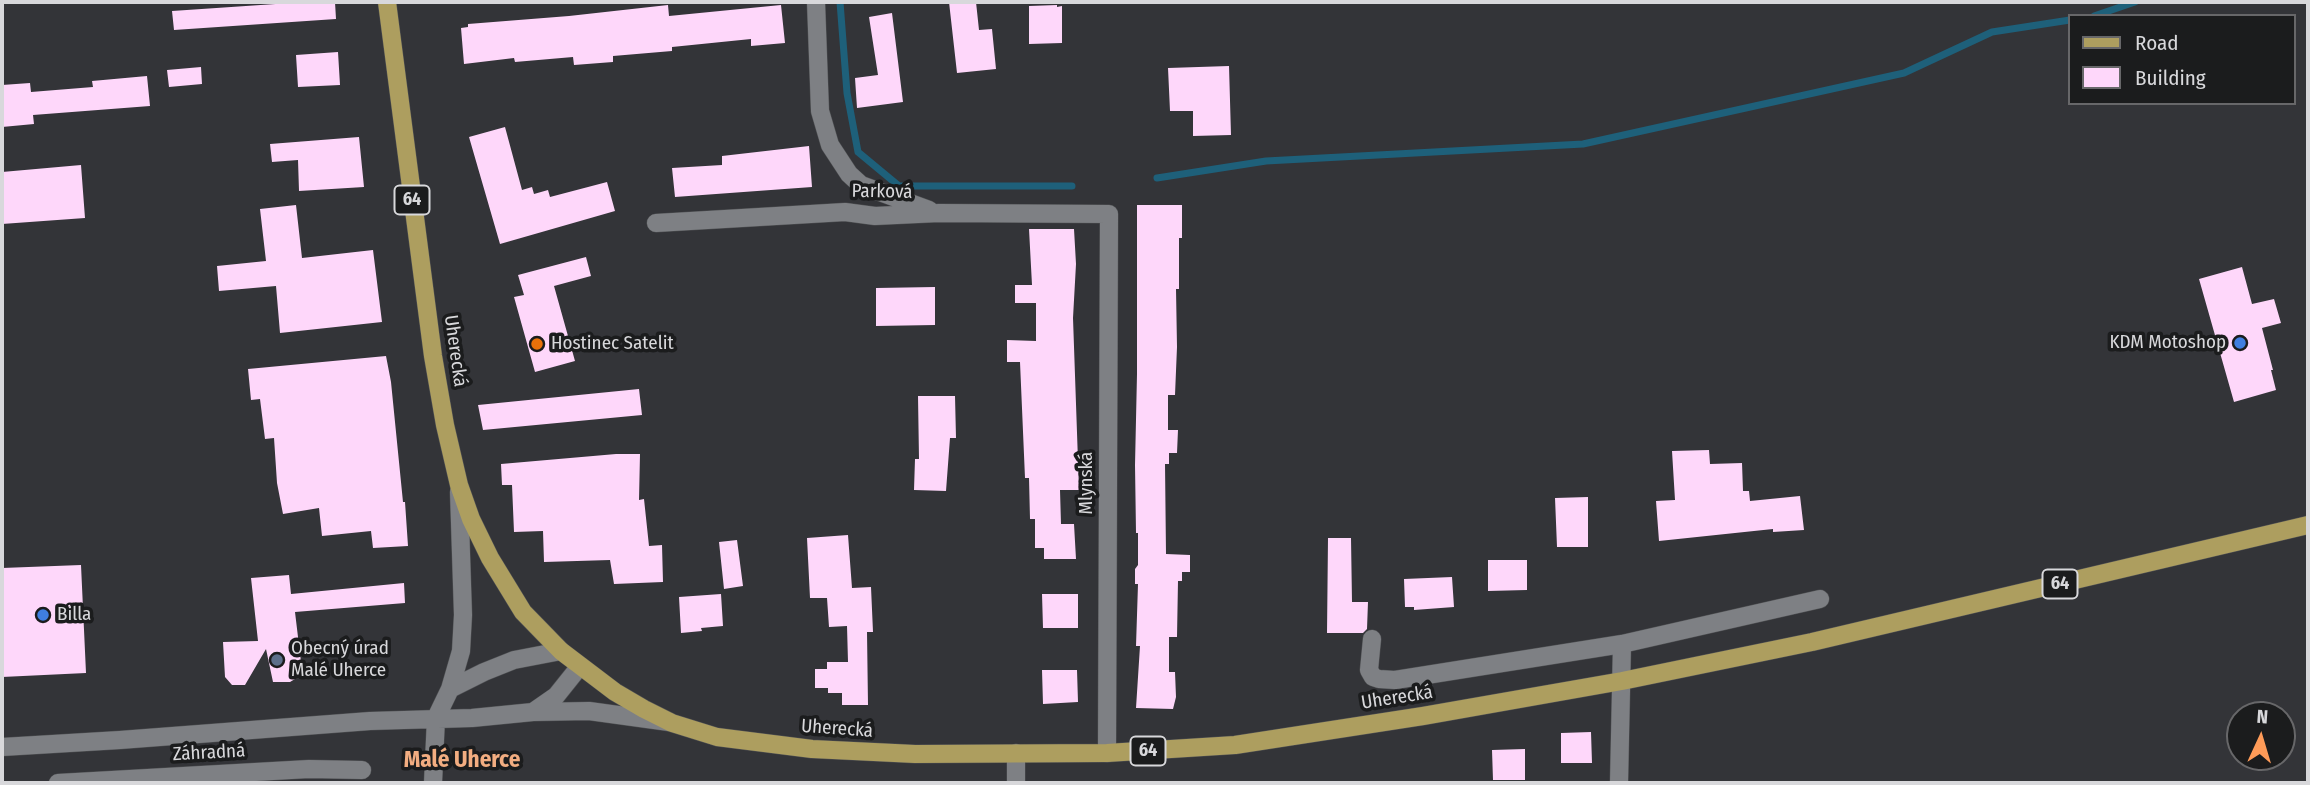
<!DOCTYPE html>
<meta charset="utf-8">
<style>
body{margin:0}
#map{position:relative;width:2310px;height:785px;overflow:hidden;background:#333438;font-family:"Fira Sans Condensed",sans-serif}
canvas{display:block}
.frame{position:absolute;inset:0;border:4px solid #d8d8db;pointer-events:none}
.legend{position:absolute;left:2068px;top:14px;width:228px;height:91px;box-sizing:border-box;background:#1b1c1d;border:2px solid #676769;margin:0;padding:9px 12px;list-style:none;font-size:21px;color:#d8d8db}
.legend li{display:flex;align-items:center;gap:14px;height:35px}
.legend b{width:35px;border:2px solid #676769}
.north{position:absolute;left:2226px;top:701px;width:70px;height:70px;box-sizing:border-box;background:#1b1c1d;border:2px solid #676769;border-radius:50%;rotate:4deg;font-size:19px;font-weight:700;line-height:28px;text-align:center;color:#d8d8db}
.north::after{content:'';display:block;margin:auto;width:24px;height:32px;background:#fe9b58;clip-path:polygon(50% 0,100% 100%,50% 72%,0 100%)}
</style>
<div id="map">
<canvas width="2310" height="785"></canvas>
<div class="frame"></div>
<ul class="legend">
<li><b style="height:9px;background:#ad9e5f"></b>Road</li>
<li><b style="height:19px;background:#fed7fa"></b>Building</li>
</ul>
<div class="north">N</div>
</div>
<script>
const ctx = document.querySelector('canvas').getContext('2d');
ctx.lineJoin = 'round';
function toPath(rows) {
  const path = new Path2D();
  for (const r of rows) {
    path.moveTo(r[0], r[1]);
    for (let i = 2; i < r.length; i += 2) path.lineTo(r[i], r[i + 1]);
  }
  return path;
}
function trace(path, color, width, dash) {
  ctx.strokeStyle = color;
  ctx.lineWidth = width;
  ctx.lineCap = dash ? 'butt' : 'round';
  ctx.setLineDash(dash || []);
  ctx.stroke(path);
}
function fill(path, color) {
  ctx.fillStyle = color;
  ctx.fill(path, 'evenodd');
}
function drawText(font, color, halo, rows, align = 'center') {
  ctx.font = font + ' "Fira Sans Condensed",sans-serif';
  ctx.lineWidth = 7;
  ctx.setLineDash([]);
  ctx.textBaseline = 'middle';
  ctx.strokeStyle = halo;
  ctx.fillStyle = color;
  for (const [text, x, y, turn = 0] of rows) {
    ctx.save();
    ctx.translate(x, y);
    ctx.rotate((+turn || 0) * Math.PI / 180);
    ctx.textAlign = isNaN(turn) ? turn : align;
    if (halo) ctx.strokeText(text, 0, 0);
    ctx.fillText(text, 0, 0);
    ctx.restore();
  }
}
const stream = toPath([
 [840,2,847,93,858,152,899,186,1072,186],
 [2094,16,2135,2],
 [1157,178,1266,161,1583,144,1904,73,1992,32,2070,20]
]);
const building = toPath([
 [305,2,335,2,336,19,174,30,172,11],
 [949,2,976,2,979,30,992,29,996,69,957,73],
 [668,5,669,16,781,5,785,43,751,46,751,39,672,47,672,51,613,56,613,62,574,65,573,57,515,62,514,58,464,64,461,28,468,27,468,24,569,16],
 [1057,5,1057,7,1062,6,1062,43,1029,44,1029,6],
 [892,13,903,102,857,108,855,78,878,75,869,17],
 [338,52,340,85,298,87,296,55],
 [1229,66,1231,135,1193,136,1193,111,1170,111,1168,68],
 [201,67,202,84,169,87,167,70],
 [147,76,150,106,33,115,34,124,2,127,2,85,30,83,31,92,93,87,92,81],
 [505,127,522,190,532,187,534,194,548,190,550,197,607,182,615,211,500,244,469,137],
 [359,137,364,187,299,191,298,160,272,162,270,144],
 [809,146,812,187,675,197,672,168,722,165,722,156],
 [81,165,85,218,2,224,2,172],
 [296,205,302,258,373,250,382,322,280,333,276,286,219,291,217,266,266,261,260,209],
 [1137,205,1182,205,1182,238,1179,238,1179,289,1176,289,1177,347,1175,395,1168,395,1168,430,1178,430,1177,453,1169,453,1169,464,1165,464,1166,554,1190,555,1190,572,1182,572,1182,581,1178,581,1177,637,1169,637,1169,672,1175,672,1176,697,1173,709,1136,708,1140,646,1136,646,1138,584,1135,584,1135,569,1138,565,1138,533,1136,533,1135,465,1137,374],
 [1029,229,1074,229,1076,264,1073,318,1079,490,1060,490,1061,524,1074,524,1076,559,1044,559,1044,548,1035,548,1035,519,1030,519,1029,478,1025,478,1020,362,1007,362,1007,340,1036,341,1036,303,1015,303,1015,285,1032,285],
 [586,257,591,276,554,286,575,361,535,372,514,297,524,295,518,275],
 [2242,267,2252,304,2274,299,2281,323,2262,328,2273,370,2271,370,2276,390,2234,402,2199,279],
 [935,287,935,325,876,326,876,288],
 [386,356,391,382,403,502,405,502,408,546,373,548,371,531,322,536,319,508,283,514,277,483,274,438,265,439,260,399,251,400,248,369],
 [639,389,642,415,483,430,478,405],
 [918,396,955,396,956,438,950,438,946,491,914,490,915,459,919,459],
 [1709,450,1710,464,1742,463,1743,491,1749,491,1750,501,1800,496,1804,530,1773,532,1773,529,1659,541,1656,501,1675,500,1672,451],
 [616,454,640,454,639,500,644,499,649,546,662,545,663,582,614,584,610,560,544,562,543,531,514,532,512,485,502,485,501,464],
 [1588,497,1588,547,1557,547,1555,498],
 [848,535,852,588,871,587,873,632,867,632,868,705,842,705,842,693,828,693,828,688,815,688,815,669,827,669,827,662,848,662,847,626,829,627,827,598,810,598,807,538],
 [1328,538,1351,538,1352,602,1368,602,1367,629,1363,633,1327,633],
 [737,540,743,586,724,589,719,542],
 [1488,560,1527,560,1527,590,1488,591],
 [81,565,86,673,2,677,2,568],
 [289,575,291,594,404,583,405,603,295,612,301,662,300,673,295,679,290,682,273,682,266,649,245,685,232,685,225,677,223,642,258,641,251,578],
 [1452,577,1454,607,1414,610,1414,607,1405,607,1404,579],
 [721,594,723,626,701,628,702,631,681,633,679,597],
 [1042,594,1078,594,1078,628,1043,628],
 [1042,670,1077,670,1078,702,1043,704],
 [1591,732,1592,763,1561,763,1561,733],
 [1525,749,1525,780,1493,780,1492,750]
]);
const street = toPath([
 [816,2,820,111,830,145,849,174,861,185,929,210],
 [656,223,845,212,875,216,939,213,1109,214,1107,753],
 [1372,639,1369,670,1373,677,1379,679,1395,680,1622,644,1820,599],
 [450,689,484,672,514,660,561,651],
 [533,712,556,696,580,666],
 [2,747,120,740,370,721,472,718,533,712,589,711,669,722],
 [58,783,309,769,362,770],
 [433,783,436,718,450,689,461,651,463,615,459,492],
 [1016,783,1016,753],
 [1619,783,1622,644]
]);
const primary = toPath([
 [387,2,433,356,445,425,459,485,471,519,490,558,523,612,561,651,615,692,644,709,672,723,717,737,812,749,915,754,1107,753,1235,745,1423,716,1622,681,1812,642,2308,525]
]);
const markers = [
 [2240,343,7,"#3f7fe0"],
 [537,344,7,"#e8710a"],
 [43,615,7,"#3f7fe0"],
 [277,660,7,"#5c6f8a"]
];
const shields = [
 [412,200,35],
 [2060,584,35],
 [1148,751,35]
];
const shieldNames = [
 ["64",412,200],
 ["64",2060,584],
 ["64",1148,751]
];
const streetNames = [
 ["Parková",882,192,1],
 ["Uherecká",455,351,82],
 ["Mlynská",1087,483,-90],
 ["Uherecká",1397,698,-9],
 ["Uherecká",837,729,4],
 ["Záhradná",209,753,-3]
];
const poiNames = [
 ["KDM Motoshop",2226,343,"right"],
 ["Hostinec Satelit",551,344],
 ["Billa",57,615],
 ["Obecný úrad",291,649],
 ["Malé Uherce",291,671]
];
const quarterNames = [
 ["Malé Uherce",462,761]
];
trace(stream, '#1e607a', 7);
fill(building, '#fed7fa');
trace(street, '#505154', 19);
trace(primary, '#505154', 19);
trace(street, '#7e8084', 18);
trace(primary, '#ad9e5f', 18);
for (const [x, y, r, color] of markers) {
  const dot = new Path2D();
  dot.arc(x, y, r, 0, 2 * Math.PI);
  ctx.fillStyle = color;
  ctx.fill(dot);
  trace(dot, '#1b1c1d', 2.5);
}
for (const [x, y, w] of shields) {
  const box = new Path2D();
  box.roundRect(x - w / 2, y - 14.5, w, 29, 5);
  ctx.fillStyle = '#1b1c1d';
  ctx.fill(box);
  trace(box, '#d8d8db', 2);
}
drawText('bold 18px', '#d8d8db', null, shieldNames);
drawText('19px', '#d8d8db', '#1b1c1d', streetNames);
drawText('19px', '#d8d8db', '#1b1c1d', poiNames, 'left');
drawText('bold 23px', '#f2ad81', '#1b1c1d', quarterNames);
</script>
